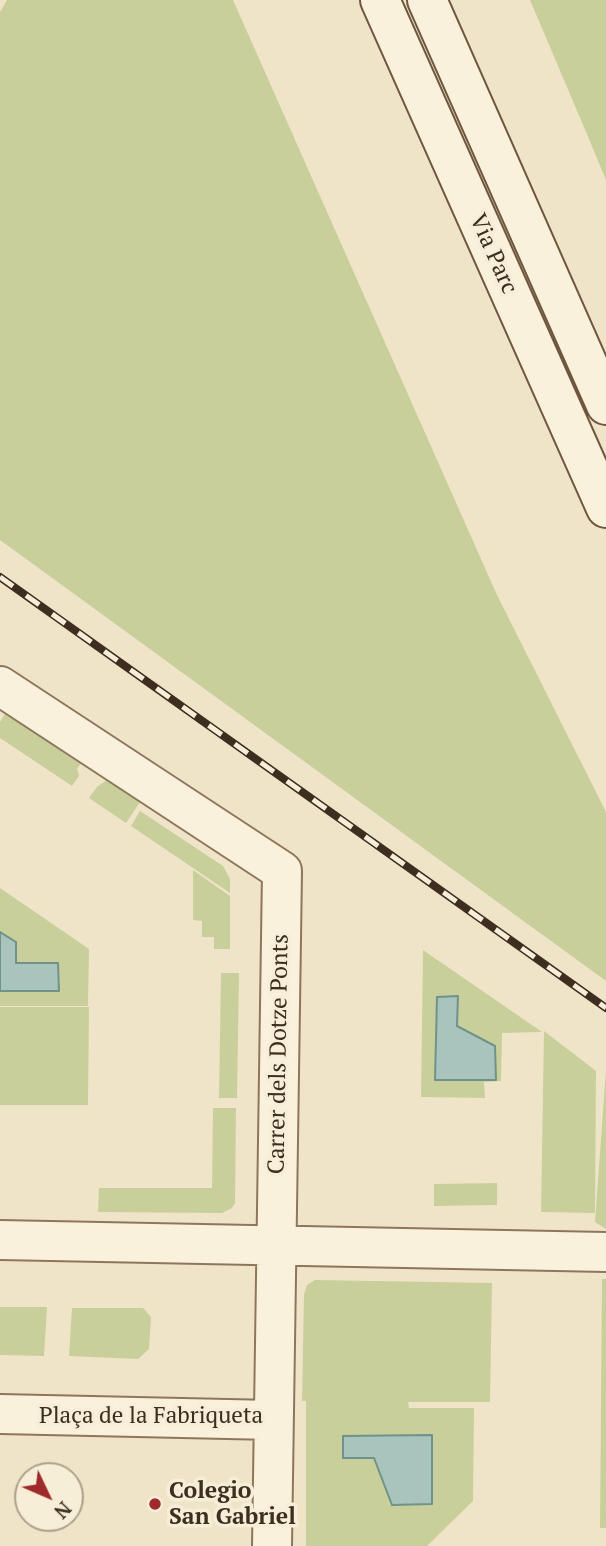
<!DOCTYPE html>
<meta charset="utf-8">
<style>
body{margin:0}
#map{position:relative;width:606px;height:1546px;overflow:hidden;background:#f0e4c8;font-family:"PT Serif",serif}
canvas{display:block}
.north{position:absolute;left:14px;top:1462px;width:70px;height:70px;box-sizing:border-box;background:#f7eed8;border:2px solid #ada18e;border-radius:50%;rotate:134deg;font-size:19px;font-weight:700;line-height:28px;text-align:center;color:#3d2e20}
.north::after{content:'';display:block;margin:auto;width:24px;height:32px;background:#9e2a2b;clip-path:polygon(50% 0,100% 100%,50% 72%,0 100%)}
</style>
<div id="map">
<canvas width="606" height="1546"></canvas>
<div class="north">N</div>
</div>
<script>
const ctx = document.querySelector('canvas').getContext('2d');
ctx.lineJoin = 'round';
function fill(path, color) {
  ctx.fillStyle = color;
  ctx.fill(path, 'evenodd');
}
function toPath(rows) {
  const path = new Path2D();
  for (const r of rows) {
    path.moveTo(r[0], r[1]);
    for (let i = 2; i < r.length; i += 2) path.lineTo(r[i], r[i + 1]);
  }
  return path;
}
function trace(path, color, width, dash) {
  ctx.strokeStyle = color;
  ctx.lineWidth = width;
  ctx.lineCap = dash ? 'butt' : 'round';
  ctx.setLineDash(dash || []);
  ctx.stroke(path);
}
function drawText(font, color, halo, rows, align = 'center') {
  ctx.font = font + ' "PT Serif",serif';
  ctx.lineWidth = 7;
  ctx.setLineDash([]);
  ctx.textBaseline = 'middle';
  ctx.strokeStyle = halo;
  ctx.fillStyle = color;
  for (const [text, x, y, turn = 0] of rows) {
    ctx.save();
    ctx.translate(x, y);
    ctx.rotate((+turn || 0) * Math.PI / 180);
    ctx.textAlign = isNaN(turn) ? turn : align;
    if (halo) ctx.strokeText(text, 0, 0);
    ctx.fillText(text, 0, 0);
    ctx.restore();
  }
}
const green = toPath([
 [7,0,233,0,497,595,606,812,606,981,0,540,0,12],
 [530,0,606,0,606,180,589,139],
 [6,712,81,764,77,768,79,776,72,786,0,738,0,722],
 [107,780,140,802,126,823,89,798,97,787],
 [140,811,223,866,230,879,230,893,131,826],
 [193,870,230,896,230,949,214,949,214,937,202,937,202,921,193,920],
 [0,888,89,949,88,1006,0,1006],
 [423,950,542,1032,502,1033,501,1081,484,1082,485,1098,421,1097],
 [221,973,239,973,237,1098,219,1098],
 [0,1007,89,1007,88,1105,0,1105],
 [544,1031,596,1071,595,1213,541,1212],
 [606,1070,606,1229,595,1222],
 [213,1108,236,1108,235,1203,232,1208,222,1213,98,1212,99,1188,212,1188],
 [497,1183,497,1205,434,1206,434,1184],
 [602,1279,606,1279,606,1528,600,1528],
 [315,1280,492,1283,490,1402,408,1402,409,1408,474,1408,473,1501,427,1546,306,1546,306,1401,302,1401,304,1294,307,1285],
 [0,1307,47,1307,44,1356,0,1355],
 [72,1308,143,1308,151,1317,149,1349,138,1359,69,1356]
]);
const water = toPath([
 [0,932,16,942,16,963,58,963,59,991,0,991,0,932],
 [458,996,457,1026,495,1046,496,1080,435,1080,437,997,458,996],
 [432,1435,432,1504,392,1505,374,1458,343,1458,343,1436,432,1435]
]);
const street = toPath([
 [0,686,282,871,272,1546],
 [0,1240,606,1252],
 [0,1414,273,1420]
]);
const secondary = toPath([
 [380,0,606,508],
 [427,0,606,405]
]);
const rail = toPath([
 [0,577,606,1008]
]);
const markers = [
 [155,1504,7,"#9e2a2b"]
];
const streetNames = [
 ["Via Parc",493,254,66],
 ["Carrer dels Dotze Ponts",279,1054,-89],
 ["Plaça de la Fabriqueta",151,1416]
];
const poiNames = [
 ["Colegio",169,1491],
 ["San Gabriel",169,1517]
];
fill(green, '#c9cf9b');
fill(water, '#a9c4bc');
trace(water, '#6f938a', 2);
trace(street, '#8d765c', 42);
trace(secondary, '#6f573f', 42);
trace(street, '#faf1dc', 38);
trace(secondary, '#faf1dc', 38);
trace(rail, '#3d2e20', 8);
trace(rail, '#f7eed8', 5, [16]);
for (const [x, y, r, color] of markers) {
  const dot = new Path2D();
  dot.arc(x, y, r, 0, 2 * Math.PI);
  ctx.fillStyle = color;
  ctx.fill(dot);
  trace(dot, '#f7eed8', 2.5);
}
drawText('23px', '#3d2e20', '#f7eed8', streetNames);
drawText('bold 23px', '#3d2e20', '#f7eed8', poiNames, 'left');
</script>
